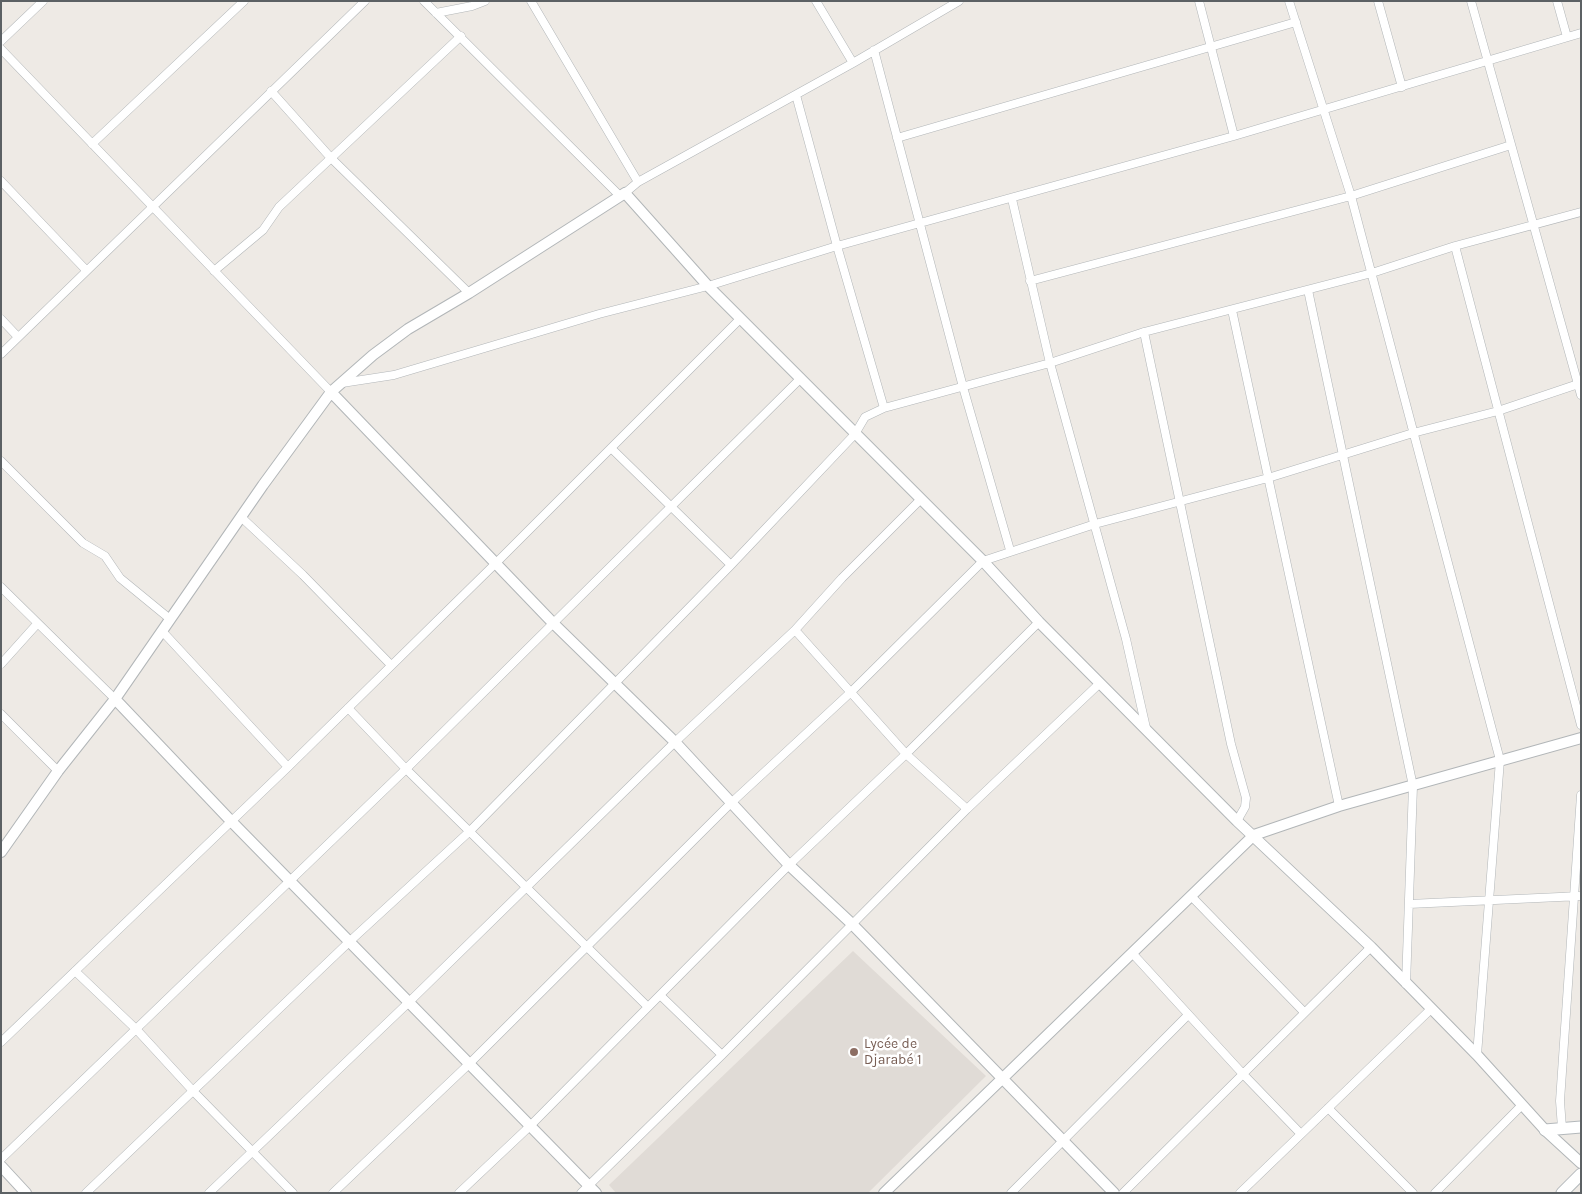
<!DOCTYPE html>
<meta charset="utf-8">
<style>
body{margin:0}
#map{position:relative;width:1582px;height:1194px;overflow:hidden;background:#eeeae5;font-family:Karla,sans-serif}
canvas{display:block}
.frame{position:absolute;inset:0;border:2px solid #5c6164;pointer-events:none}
</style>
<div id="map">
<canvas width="1582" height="1194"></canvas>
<div class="frame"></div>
</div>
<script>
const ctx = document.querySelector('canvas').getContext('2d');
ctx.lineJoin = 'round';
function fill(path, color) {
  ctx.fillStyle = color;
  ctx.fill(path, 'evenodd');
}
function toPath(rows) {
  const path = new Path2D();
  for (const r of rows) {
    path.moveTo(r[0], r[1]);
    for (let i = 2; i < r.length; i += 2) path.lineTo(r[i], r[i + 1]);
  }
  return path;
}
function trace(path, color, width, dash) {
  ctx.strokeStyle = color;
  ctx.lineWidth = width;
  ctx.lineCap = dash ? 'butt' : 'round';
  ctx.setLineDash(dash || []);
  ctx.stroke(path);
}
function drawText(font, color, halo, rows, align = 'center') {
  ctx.font = font + ' Karla,sans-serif';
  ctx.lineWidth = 5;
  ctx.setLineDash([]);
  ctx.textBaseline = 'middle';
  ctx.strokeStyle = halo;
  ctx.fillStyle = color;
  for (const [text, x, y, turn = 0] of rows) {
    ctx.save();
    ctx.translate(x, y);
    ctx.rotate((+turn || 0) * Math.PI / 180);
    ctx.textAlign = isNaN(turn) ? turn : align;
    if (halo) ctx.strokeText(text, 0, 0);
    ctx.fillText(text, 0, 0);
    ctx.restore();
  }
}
const education = toPath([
 [853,951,986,1076,868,1193,616,1193,609,1185]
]);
const minor = toPath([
 [424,1,620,196],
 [531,1,638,182],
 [816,1,853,63],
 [1199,1,1234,136],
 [1289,1,1351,196,1500,760,1477,1055],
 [1378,1,1402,87],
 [1471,1,1581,395],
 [1557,1,1567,37],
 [436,13,472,6,485,1],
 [1,41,43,1],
 [1,49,331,392],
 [874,50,963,387,1010,550],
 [271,91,331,158,469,293],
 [796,95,837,246,884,408],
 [897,138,1296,22],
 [92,144,244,1],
 [1,181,86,270],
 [625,193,638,182,853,63,959,1],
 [1012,199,1050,363,1126,639,1146,728],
 [1455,246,1581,725],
 [214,271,263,230,279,207,461,36],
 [1030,281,1351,196,1511,145],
 [1308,290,1413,786,1406,984],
 [1232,310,1339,806],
 [1,319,18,337],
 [1144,332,1231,744,1246,798,1245,807,1237,821],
 [1,354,365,1],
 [342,383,394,375,599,314,708,286,837,246,1234,136,1581,33],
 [611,448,731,565],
 [1,461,83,543,105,556,120,578,170,619],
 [241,517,303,575,391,665],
 [1,587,115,699],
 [795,630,906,754,967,809],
 [162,631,288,767],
 [1,664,37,624],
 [348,708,406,769,648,1007],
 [1,714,58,771],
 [1192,897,1304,1012],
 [1409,904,1581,896],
 [1133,954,1242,1073,1300,1133],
 [75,971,137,1030,194,1092,293,1193],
 [660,995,722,1055],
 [1,1042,288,767,496,563,740,319],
 [1328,1108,1413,1193],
 [1562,1128,1560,1101,1581,795],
 [1,1159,406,769,801,378],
 [86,1193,349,942,470,831,731,565,855,434,865,417,884,408,1050,363,1144,332,1372,273,1455,246,1581,212],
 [209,1193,408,1003,675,742,795,630,842,578,920,500],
 [333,1193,469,1064,731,803,851,692,983,561,1095,524,1268,478,1413,433,1498,411,1581,383],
 [459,1193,530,1126,789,865,906,754,1039,622],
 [581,1193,722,1055,967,809,1100,683],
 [1011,1193,1188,1015],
 [1123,1193,1371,947],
 [1240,1193,1431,1009],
 [1435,1193,1522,1105]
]);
const tertiary = toPath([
 [331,392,553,623,675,742,789,865,852,924,1114,1193],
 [115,699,231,821,596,1193],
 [1,852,58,771,115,699,263,485,331,392,373,355,408,329,469,293,625,193,708,286,983,561,1039,622,1237,821,1371,947,1477,1055,1545,1130,1581,1163],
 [1,1166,26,1193],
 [884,1193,1254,835,1339,806,1581,738]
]);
const secondary = toPath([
 [1545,1130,1581,1127],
 [1562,1193,1581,1174]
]);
const markers = [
 [854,1052,5,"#8d6e63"]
];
const educationNames = [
 ["Lycée de",864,1044],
 ["Djarabé 1",864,1060]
];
fill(education, '#e0dbd6');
trace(minor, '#b2b6b8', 9);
trace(tertiary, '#b2b6b8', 12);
trace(secondary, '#b3b8bb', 13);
trace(minor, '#fff', 8);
trace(tertiary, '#fff', 10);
trace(secondary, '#fff', 11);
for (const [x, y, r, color] of markers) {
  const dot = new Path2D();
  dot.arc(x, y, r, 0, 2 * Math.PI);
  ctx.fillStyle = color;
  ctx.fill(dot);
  trace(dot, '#fff', 2);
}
drawText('14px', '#785e54', '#fff', educationNames, 'left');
</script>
